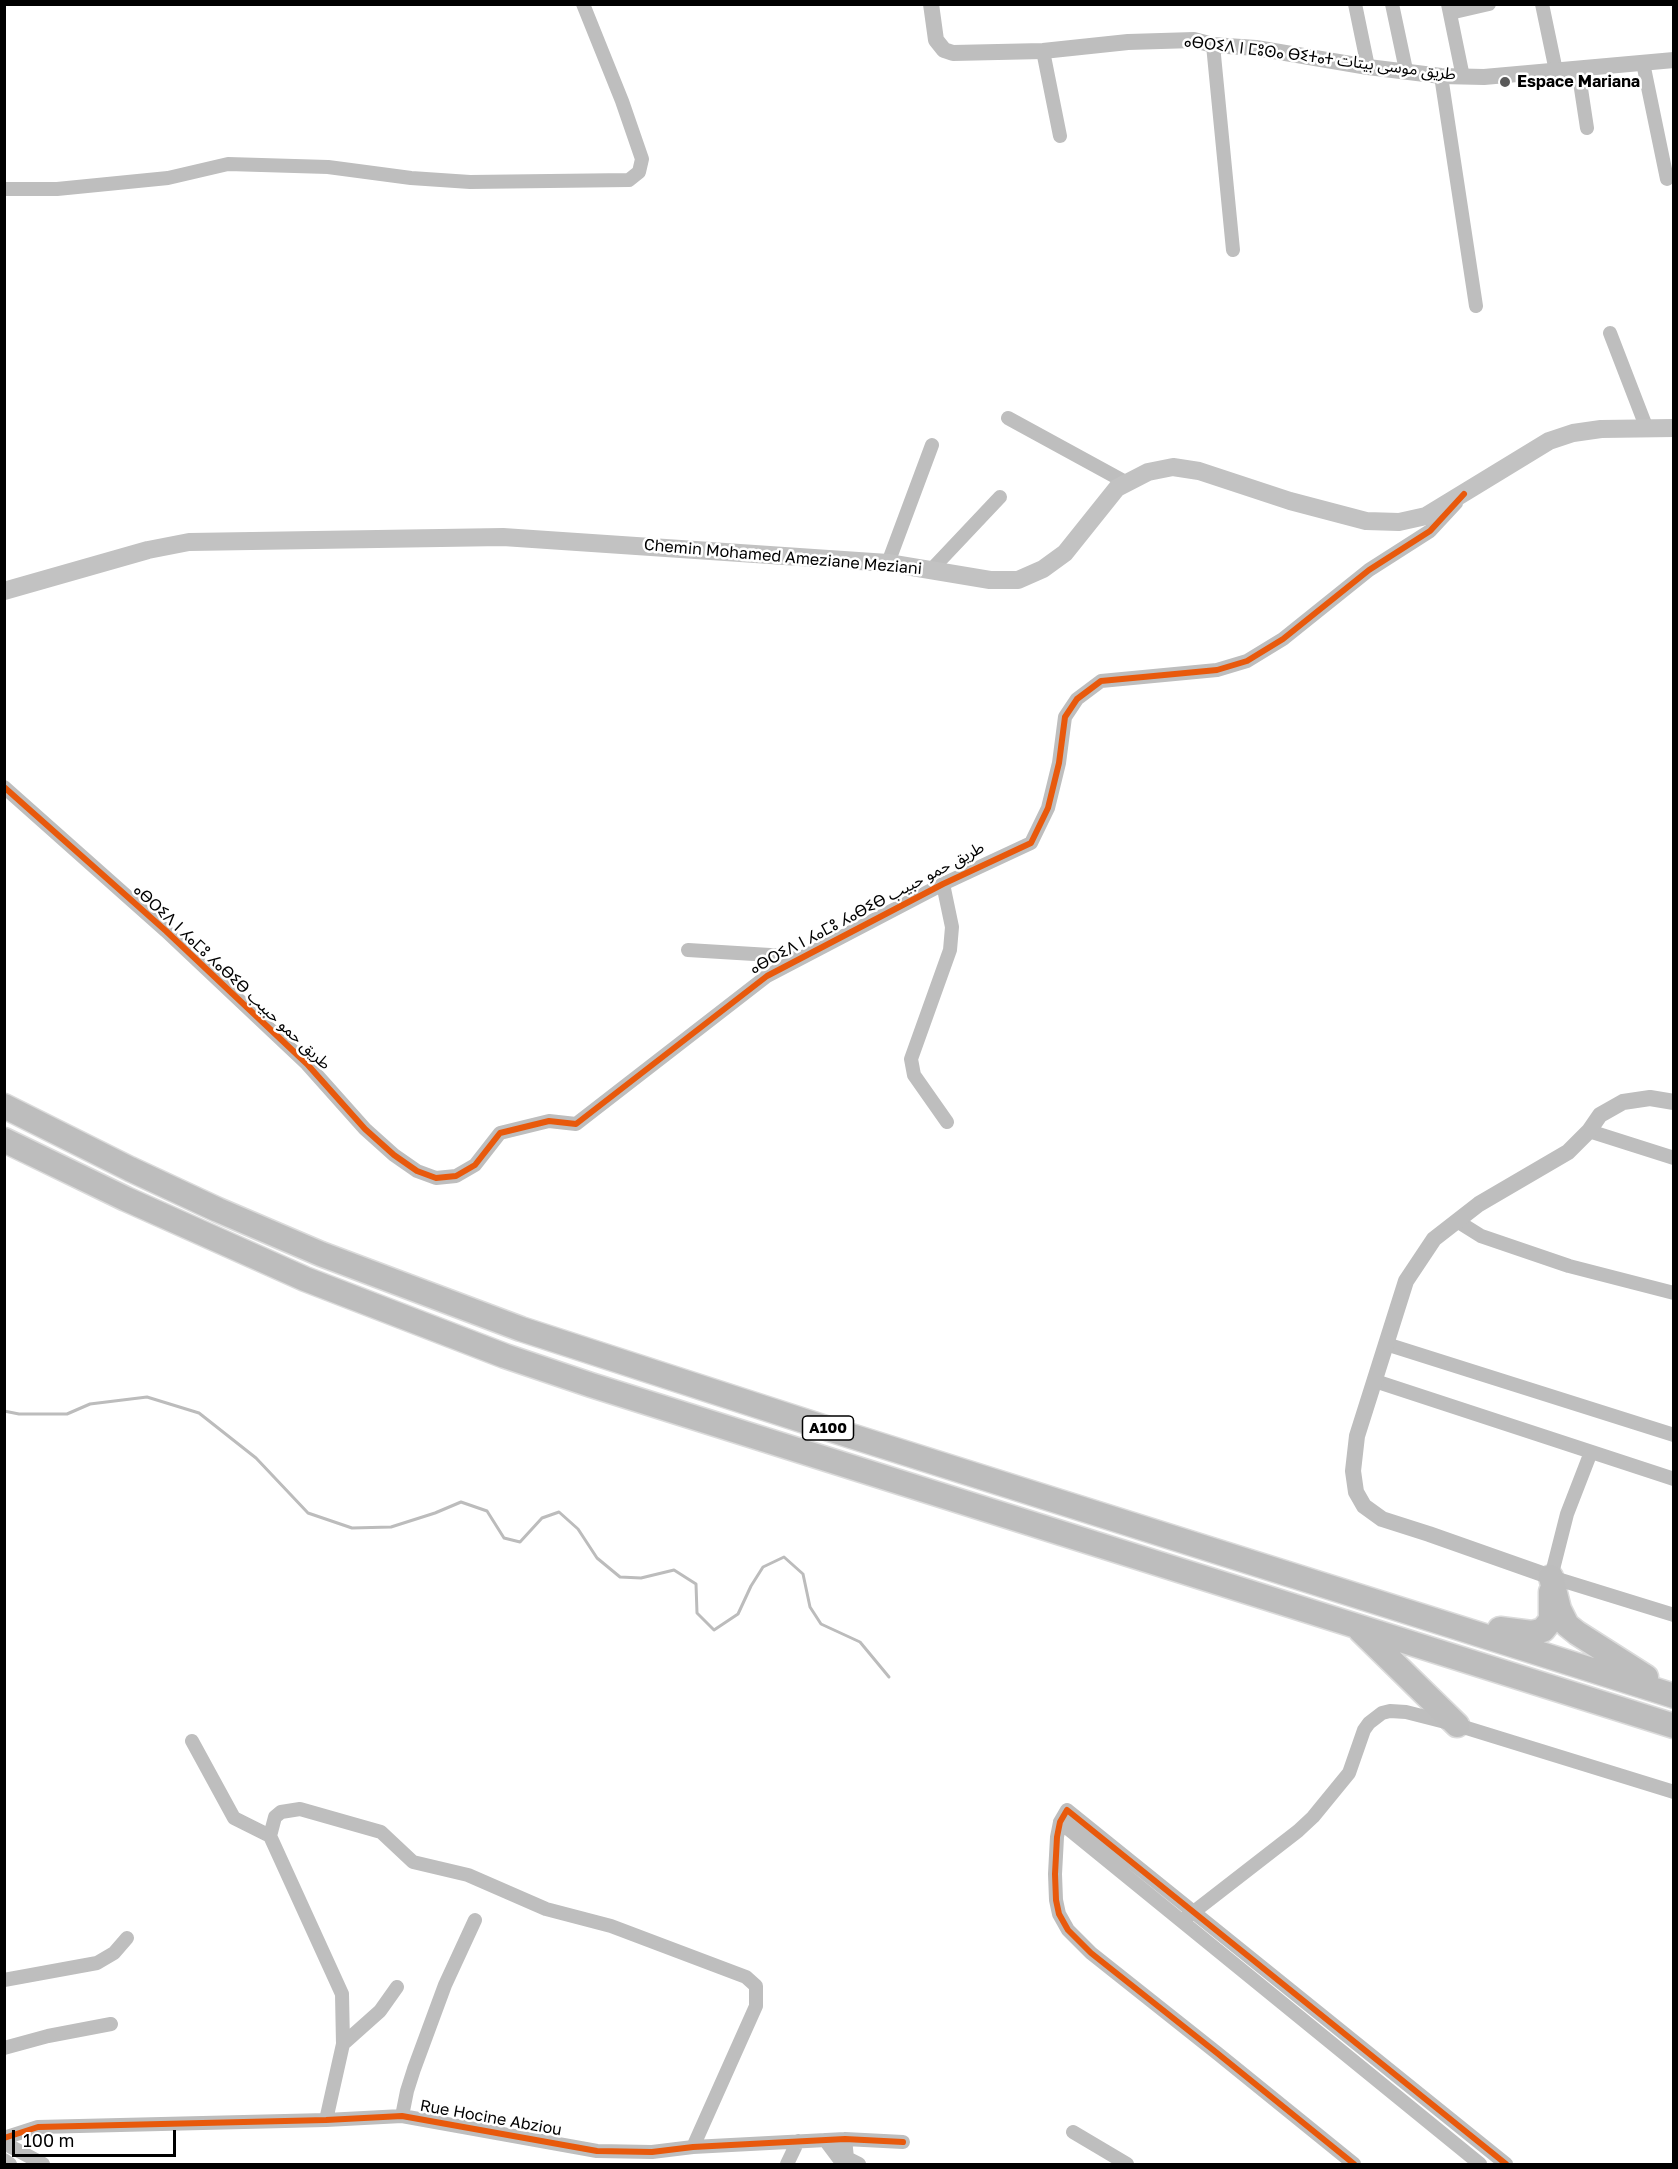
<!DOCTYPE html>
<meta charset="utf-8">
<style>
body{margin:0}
#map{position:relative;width:1678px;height:2169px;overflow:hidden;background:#fff;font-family:"Golos Text",sans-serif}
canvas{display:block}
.frame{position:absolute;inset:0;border:6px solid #000;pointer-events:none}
.scale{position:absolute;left:12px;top:2130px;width:164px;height:27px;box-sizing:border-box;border:3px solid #000;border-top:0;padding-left:8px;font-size:18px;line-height:21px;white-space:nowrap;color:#000;-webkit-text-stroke:4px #fff;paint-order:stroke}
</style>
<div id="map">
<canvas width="1678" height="2169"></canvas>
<div class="frame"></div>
<div class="scale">100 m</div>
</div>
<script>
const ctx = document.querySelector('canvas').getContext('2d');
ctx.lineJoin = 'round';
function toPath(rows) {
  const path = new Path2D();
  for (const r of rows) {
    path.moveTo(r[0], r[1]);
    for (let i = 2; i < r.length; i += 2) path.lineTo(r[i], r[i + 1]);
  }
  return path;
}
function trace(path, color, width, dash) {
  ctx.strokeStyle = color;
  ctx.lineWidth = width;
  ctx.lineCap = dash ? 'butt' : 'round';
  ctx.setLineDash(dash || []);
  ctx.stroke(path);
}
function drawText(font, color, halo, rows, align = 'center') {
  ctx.font = font + ' "Golos Text","Noto Sans Arabic","Noto Sans Tifinagh",sans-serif';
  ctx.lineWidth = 5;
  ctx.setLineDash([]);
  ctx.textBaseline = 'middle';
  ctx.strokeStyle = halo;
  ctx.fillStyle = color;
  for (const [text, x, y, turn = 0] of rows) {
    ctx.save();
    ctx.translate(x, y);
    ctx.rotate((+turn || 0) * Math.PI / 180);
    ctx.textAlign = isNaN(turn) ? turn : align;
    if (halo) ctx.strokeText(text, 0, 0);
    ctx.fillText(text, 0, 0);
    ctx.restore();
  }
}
const stream = toPath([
 [4,1411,19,1414,67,1414,90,1404,147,1397,199,1413,256,1458,308,1513,352,1528,391,1527,435,1513,461,1502,487,1511,504,1538,520,1542,542,1518,559,1512,578,1529,597,1558,620,1577,641,1578,674,1570,696,1584,697,1613,714,1630,738,1614,751,1586,763,1567,784,1557,803,1574,810,1607,821,1624,860,1642,889,1677]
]);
const minor = toPath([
 [1355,4,1368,67],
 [1392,4,1406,70],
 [1448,4,1463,77],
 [1542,4,1556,71],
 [1450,13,1489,4],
 [1213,45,1233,250],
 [1043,51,1060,136],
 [1643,63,1667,179],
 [1578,69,1587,128],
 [1441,76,1476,306],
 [4,189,57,189,168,178,228,164,328,167,411,178,470,182,629,180,639,172,642,159,622,101,583,4],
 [1610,333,1647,429],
 [1008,418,1127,483],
 [888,563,932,445],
 [932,569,1000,497],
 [4,787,166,931,307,1064,365,1129,394,1155,417,1171,436,1178,456,1176,475,1165,500,1133,549,1121,576,1124,767,976,943,884,1031,843,1048,808,1059,763,1065,717,1077,699,1101,681,1217,670,1247,661,1283,639,1369,570,1430,531,1456,503],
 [943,884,952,927,950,950,911,1059,914,1075,947,1122],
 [688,950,803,957],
 [1589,1131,1674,1158],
 [1457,1221,1481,1236,1569,1266,1674,1293],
 [1386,1344,1674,1435],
 [1375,1381,1674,1479],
 [1591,1452,1567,1514,1551,1577,1674,1615],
 [192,1741,234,1818,270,1836,342,1994,343,2044,326,2120],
 [1060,1822,1480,2164],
 [270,1836,275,1817,281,1812,300,1809,381,1832,413,1862,468,1875,546,1909,611,1926,746,1977,756,1986,756,2006,693,2147],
 [1182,1921,1298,1831,1313,1817,1349,1773,1364,1730,1369,1723,1382,1713,1390,1711,1406,1712,1457,1725,1674,1792],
 [4,1980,97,1963,114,1953,127,1938],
 [343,2044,380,2011,397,1987],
 [4,2048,48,2036,111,2024],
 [402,2116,407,2091,414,2069,445,1985,475,1920],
 [1073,2132,1127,2164],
 [4,2138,38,2127,326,2120,402,2116,597,2151,652,2152,693,2147,845,2139,903,2142],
 [845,2139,847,2158,859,2164],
 [825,2140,843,2164],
 [4,2143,43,2164],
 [4,2160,10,2164],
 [787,2164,798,2141],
 [1354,2164,1217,2053,1091,1953,1068,1930,1059,1914,1056,1900,1055,1874,1057,1837,1060,1822,1067,1810,1506,2164]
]);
const tertiary = toPath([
 [931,4,936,40,944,50,953,53,1043,51,1128,42,1194,40,1213,45,1256,48,1368,67,1441,76,1484,77,1674,60],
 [1551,1577,1429,1534,1382,1519,1364,1506,1356,1492,1353,1471,1357,1436,1406,1281,1434,1239,1479,1204,1568,1152,1589,1131,1600,1115,1623,1102,1650,1098,1674,1102]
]);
const secondary = toPath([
 [4,591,148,550,189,542,503,537,888,563,990,580,1018,580,1043,569,1065,553,1117,488,1148,472,1173,467,1199,471,1290,501,1366,521,1399,522,1426,516,1549,441,1573,433,1601,429,1674,428]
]);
const motorway = toPath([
 [4,1106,130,1169,218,1210,321,1254,521,1329,829,1429,1674,1696],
 [4,1140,126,1199,305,1279,505,1356,591,1385,1674,1726],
 [1551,1577,1559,1609,1567,1625,1577,1633,1646,1677],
 [1500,1629,1532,1633,1543,1630,1551,1620,1551,1592],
 [1361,1631,1457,1725]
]);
const cycleway = toPath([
 [4,787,166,931,307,1064,365,1129,394,1155,417,1171,436,1178,456,1176,475,1165,500,1133,549,1121,576,1124,767,976,943,884,1031,843,1048,808,1059,763,1065,717,1077,699,1101,681,1217,670,1247,661,1283,639,1369,570,1430,531,1464,494],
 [4,2138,38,2127,326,2120,402,2116,597,2151,652,2152,693,2147,845,2139,903,2142],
 [1354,2164,1217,2053,1091,1953,1068,1930,1059,1914,1056,1900,1055,1874,1057,1837,1060,1822,1067,1810,1506,2164]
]);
const markers = [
 [1505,82,6,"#595959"]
];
const shields = [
 [828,1428,51]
];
const shieldNames = [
 ["A100",828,1428]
];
const streetNames = [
 ["ⴰⴱⵔⵉⴷ ⵏ ⵎⵓⵙⴰ ⴱⵉⵜⴰⵜ طريق موسى بيتات",1320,58,7],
 ["Chemin Mohamed Ameziane Meziani",783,557,5],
 ["ⴰⴱⵔⵉⴷ ⵏ ⵃⴰⵎⵓ ⵃⴰⴱⵉⴱ طريق حمو حبيب",867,908,-28],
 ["ⴰⴱⵔⵉⴷ ⵏ ⵃⴰⵎⵓ ⵃⴰⴱⵉⴱ طريق حمو حبيب",232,977,43],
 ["Rue Hocine Abziou",491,2118,10]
];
const poiNames = [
 ["Espace Mariana",1517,82]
];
trace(stream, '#bcbcbc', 3);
trace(motorway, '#dbdbdb', 27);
trace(minor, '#bebebe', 14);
trace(tertiary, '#bebebe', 16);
trace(secondary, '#c2c2c2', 18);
trace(motorway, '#bdbdbd', 24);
trace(cycleway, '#e8590c', 6);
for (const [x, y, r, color] of markers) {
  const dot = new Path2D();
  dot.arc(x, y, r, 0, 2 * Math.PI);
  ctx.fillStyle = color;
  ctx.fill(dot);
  trace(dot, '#fff', 2);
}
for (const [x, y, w] of shields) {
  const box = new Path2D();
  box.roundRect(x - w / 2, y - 12, w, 24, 4.5);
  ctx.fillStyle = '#fff';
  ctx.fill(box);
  trace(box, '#000', 1.5);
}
drawText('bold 15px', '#000', null, shieldNames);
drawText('16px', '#000', '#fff', streetNames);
drawText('bold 16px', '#000', '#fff', poiNames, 'left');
</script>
